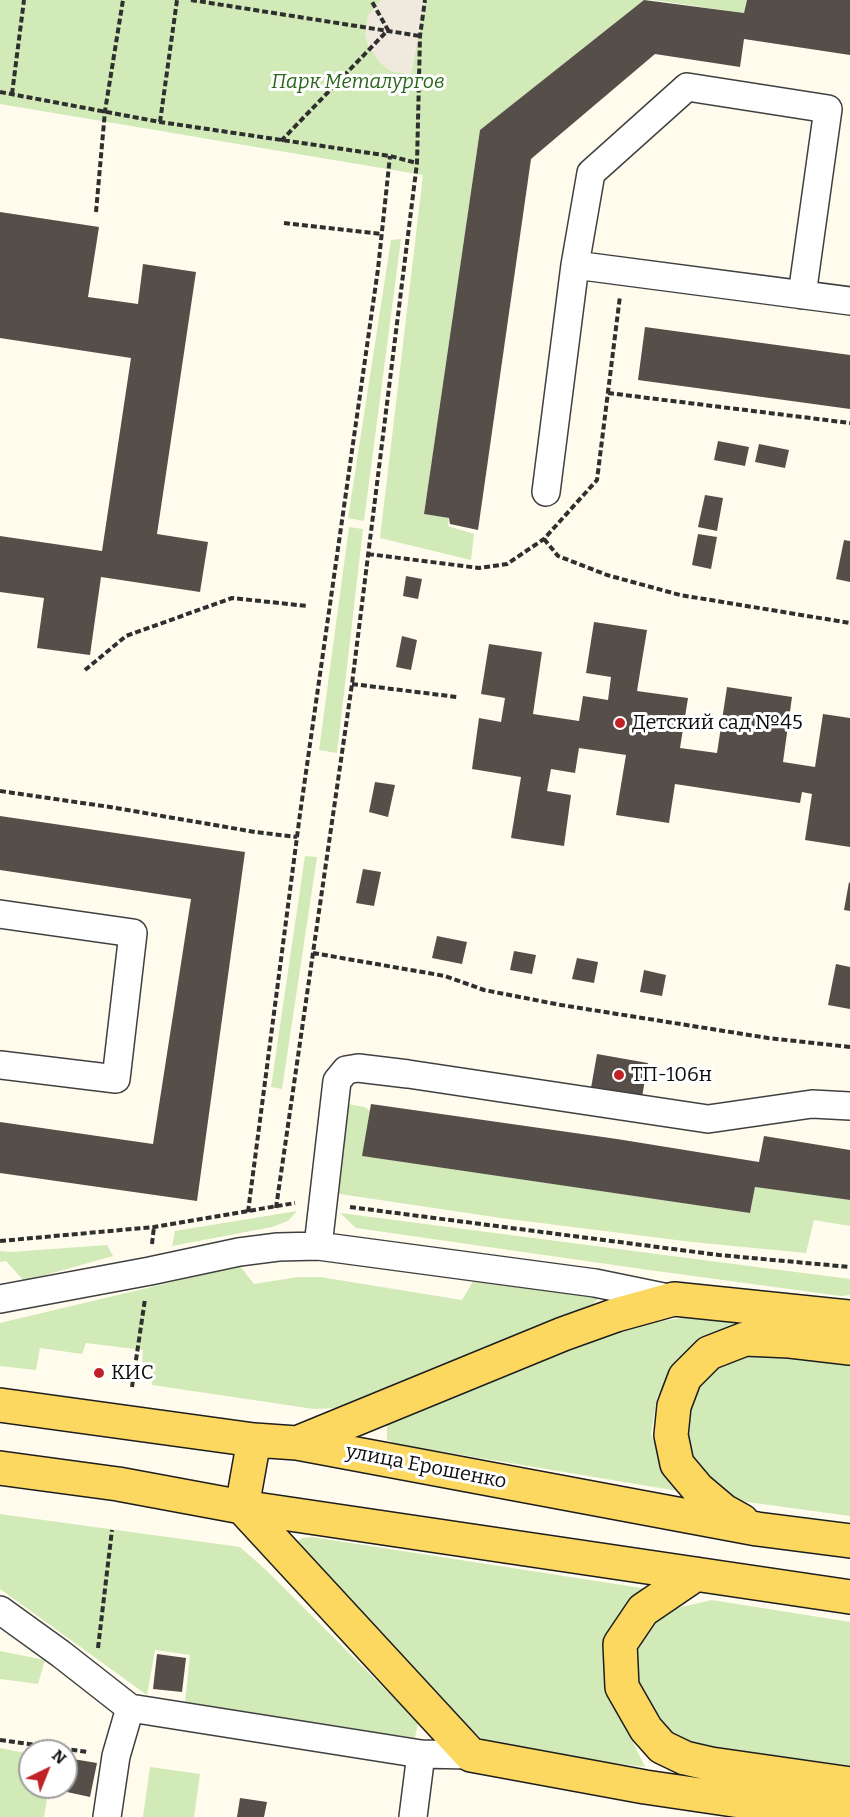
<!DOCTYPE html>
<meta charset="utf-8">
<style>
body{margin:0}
#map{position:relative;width:850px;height:1817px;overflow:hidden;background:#fffcee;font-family:Bitter,serif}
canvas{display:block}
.north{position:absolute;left:18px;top:1739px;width:60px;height:60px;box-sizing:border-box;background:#fff;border:2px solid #9e9e9e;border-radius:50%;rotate:43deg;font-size:16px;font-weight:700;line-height:24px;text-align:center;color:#0d0d0d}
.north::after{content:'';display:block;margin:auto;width:21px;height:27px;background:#c12228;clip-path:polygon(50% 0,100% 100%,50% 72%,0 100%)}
</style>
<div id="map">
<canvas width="850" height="1817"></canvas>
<div class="north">N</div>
</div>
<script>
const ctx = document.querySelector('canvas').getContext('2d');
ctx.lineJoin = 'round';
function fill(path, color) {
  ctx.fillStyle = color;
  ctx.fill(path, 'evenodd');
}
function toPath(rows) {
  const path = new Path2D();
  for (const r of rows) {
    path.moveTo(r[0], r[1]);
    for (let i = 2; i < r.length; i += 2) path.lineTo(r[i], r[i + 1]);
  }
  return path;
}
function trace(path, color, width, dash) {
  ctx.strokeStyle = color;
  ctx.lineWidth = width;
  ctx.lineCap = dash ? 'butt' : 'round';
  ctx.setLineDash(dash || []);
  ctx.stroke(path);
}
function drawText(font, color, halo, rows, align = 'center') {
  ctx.font = font + ' Bitter,serif';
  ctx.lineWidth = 6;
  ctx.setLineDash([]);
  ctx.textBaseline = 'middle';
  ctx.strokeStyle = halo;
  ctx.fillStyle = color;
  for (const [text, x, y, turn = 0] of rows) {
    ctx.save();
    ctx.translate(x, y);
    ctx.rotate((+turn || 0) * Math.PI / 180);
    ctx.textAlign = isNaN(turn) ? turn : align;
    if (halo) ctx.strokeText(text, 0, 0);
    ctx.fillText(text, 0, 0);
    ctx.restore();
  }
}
const green = toPath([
 [0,0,644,0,480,130,424,514,449,518,448,526,474,534,471,560,380,538,423,175,0,104],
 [653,0,747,0,744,13],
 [401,239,364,521,348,518,391,240],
 [349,527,363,529,337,753,319,750],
 [305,856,317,857,282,1089,271,1087],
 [347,1104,365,1107,370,1111,363,1156,750,1213,755,1187,850,1200,850,1226,814,1220,806,1253,692,1242,501,1218,333,1193],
 [297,1211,288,1221,272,1227,172,1246,175,1231],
 [340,1213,850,1279,850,1295,841,1296,649,1270,356,1228],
 [107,1245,113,1256,24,1281,6,1261,0,1262,0,1251,11,1252],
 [240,1266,254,1284,298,1277,320,1277,462,1300,475,1278,595,1294,598,1299,592,1305,339,1408,314,1409,152,1385,153,1365,142,1362,143,1350,86,1343,82,1354,40,1348,36,1370,0,1366,0,1323],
 [703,1315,738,1318,740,1325,709,1336,682,1356,657,1397,651,1434,663,1465,684,1492,396,1444,387,1440,387,1426,395,1418,603,1333,655,1322],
 [734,1355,850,1358,850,1516,740,1501,713,1489,695,1471,682,1427,695,1383],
 [0,1514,240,1547,266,1570,418,1722,415,1738,185,1703,190,1655,155,1650,147,1695,0,1589],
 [312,1537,648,1589,614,1702,645,1767,505,1749,488,1744,457,1717,298,1550,297,1542,302,1538],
 [712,1600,850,1622,850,1773,676,1741,642,1699,630,1662,640,1630,669,1610],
 [0,1651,45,1660,38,1684,0,1679],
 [0,1748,30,1754,30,1787,49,1787,44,1817,0,1817],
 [150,1767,200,1774,194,1817,143,1817]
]);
const plaza = toPath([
 [381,0,426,0,411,75,390,71,378,61,367,43,365,34,368,15]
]);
const building = toPath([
 [644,0,744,13,747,0,850,0,850,55,744,39,740,67,655,54,531,159,478,530,450,524,449,518,424,514,480,130],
 [0,212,99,227,88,297,138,304,143,264,196,272,157,534,208,542,200,592,101,577,90,655,37,648,44,598,0,592,0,536,102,551,131,358,0,338],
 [645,327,850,355,850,409,638,380],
 [718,441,749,447,745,466,714,460],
 [759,444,789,450,785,468,755,462],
 [705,495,723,498,717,531,698,527],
 [698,534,717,537,711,569,692,565],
 [844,540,850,541,850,582,836,579],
 [406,576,422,579,418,599,403,596],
 [594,622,647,630,637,691,688,698,680,748,717,753,727,687,792,697,783,762,815,767,823,714,850,718,850,847,805,840,812,794,802,792,800,803,675,784,669,823,616,815,626,755,579,748,575,773,551,769,547,791,571,795,564,846,511,838,521,777,472,769,479,718,501,722,505,698,481,694,489,644,542,652,533,714,579,721,583,696,608,700,611,677,586,673],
 [402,636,417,640,411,670,396,667],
 [375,782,395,785,388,817,369,812],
 [0,816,245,852,197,1201,0,1173,0,1122,153,1144,191,899,0,870],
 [363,869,381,872,374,906,356,903],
 [849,882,850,883,850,911,844,910],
 [437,936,467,942,462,964,432,958],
 [514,951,536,955,532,974,510,970],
 [577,958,598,962,594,983,572,979],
 [836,964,850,967,850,1009,828,1005],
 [644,970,666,975,662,996,640,992],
 [597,1054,648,1063,642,1097,591,1088],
 [371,1104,617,1139,759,1162,764,1136,850,1150,850,1200,755,1187,750,1213,362,1156],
 [157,1654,186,1658,182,1692,153,1689],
 [73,1759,97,1763,90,1797,67,1792],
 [240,1798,267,1802,264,1817,237,1817]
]);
const path = toPath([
 [191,0,420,36],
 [0,92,160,122,390,156,417,163],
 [12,94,24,0],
 [160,122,177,0],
 [281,141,388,30,371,0],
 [96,212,105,111,123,0],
 [284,223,382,234],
 [608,393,850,423],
 [544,539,558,556,607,575,680,595,850,623],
 [368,554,479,568,507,564,544,539,597,480,620,296],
 [85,670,126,636,232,598,307,606],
 [352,684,457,697],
 [0,791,110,807,255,832,297,837],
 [313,953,445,976,484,990,561,1005,768,1038,850,1047],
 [350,1207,719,1255,850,1267],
 [276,1208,352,684,417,163,420,36,425,0],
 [248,1212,300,814,378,269,390,156],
 [0,1241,154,1227,295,1203],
 [152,1244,154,1227],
 [132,1387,145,1299],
 [98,1648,112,1530],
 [0,1740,88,1752]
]);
const minor = toPath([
 [575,265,850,301],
 [546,492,575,265,591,173,687,87,828,109,802,295],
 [0,914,133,933,116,1079,0,1065],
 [318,1246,337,1081,346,1070,358,1068,408,1074,708,1119,812,1104,850,1106],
 [0,1299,150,1271,239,1252,278,1247,318,1246,595,1283,673,1299],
 [0,1610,61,1654,130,1708,421,1754,471,1755],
 [107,1817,116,1756,130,1708],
 [413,1817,421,1754]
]);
const major = toPath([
 [0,1405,254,1440,297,1443,757,1529,850,1541],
 [297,1443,563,1334,616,1315,674,1299,850,1317],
 [0,1468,118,1484,242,1507,850,1597],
 [242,1507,471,1755,645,1787,850,1817],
 [242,1507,254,1440],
 [742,1521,724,1511,698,1489,677,1464,671,1435,674,1406,685,1377,709,1353,745,1339,790,1341,850,1348],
 [696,1574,643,1610,620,1644,622,1687,646,1729,662,1747,685,1758,711,1764,850,1784]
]);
const markers = [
 [620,723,6,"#c12228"],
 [619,1075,6,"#c12228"],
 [99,1373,6,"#c12228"]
];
const parkNames = [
 ["Парк Металургов",358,82]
];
const poiNames = [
 ["Детский сад №45",632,723],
 ["ТП-106н",631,1075],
 ["КИС",111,1373]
];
const streetNames = [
 ["улица Ерошенко",426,1467,11]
];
fill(green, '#d1eab7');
fill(plaza, '#efeadd');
fill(building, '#564f49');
trace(minor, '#404040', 30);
trace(major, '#1e1e1e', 36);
trace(path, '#2f2f2f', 4, [6, 3]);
trace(minor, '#fff', 27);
trace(major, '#fcd861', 33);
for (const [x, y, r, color] of markers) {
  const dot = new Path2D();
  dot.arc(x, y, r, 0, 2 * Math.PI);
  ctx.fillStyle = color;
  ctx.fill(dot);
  trace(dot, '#fff', 2);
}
drawText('italic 20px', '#2b671c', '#fff', parkNames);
drawText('20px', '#0d0d0d', '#fff', poiNames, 'left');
drawText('20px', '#0d0d0d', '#fff', streetNames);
</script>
